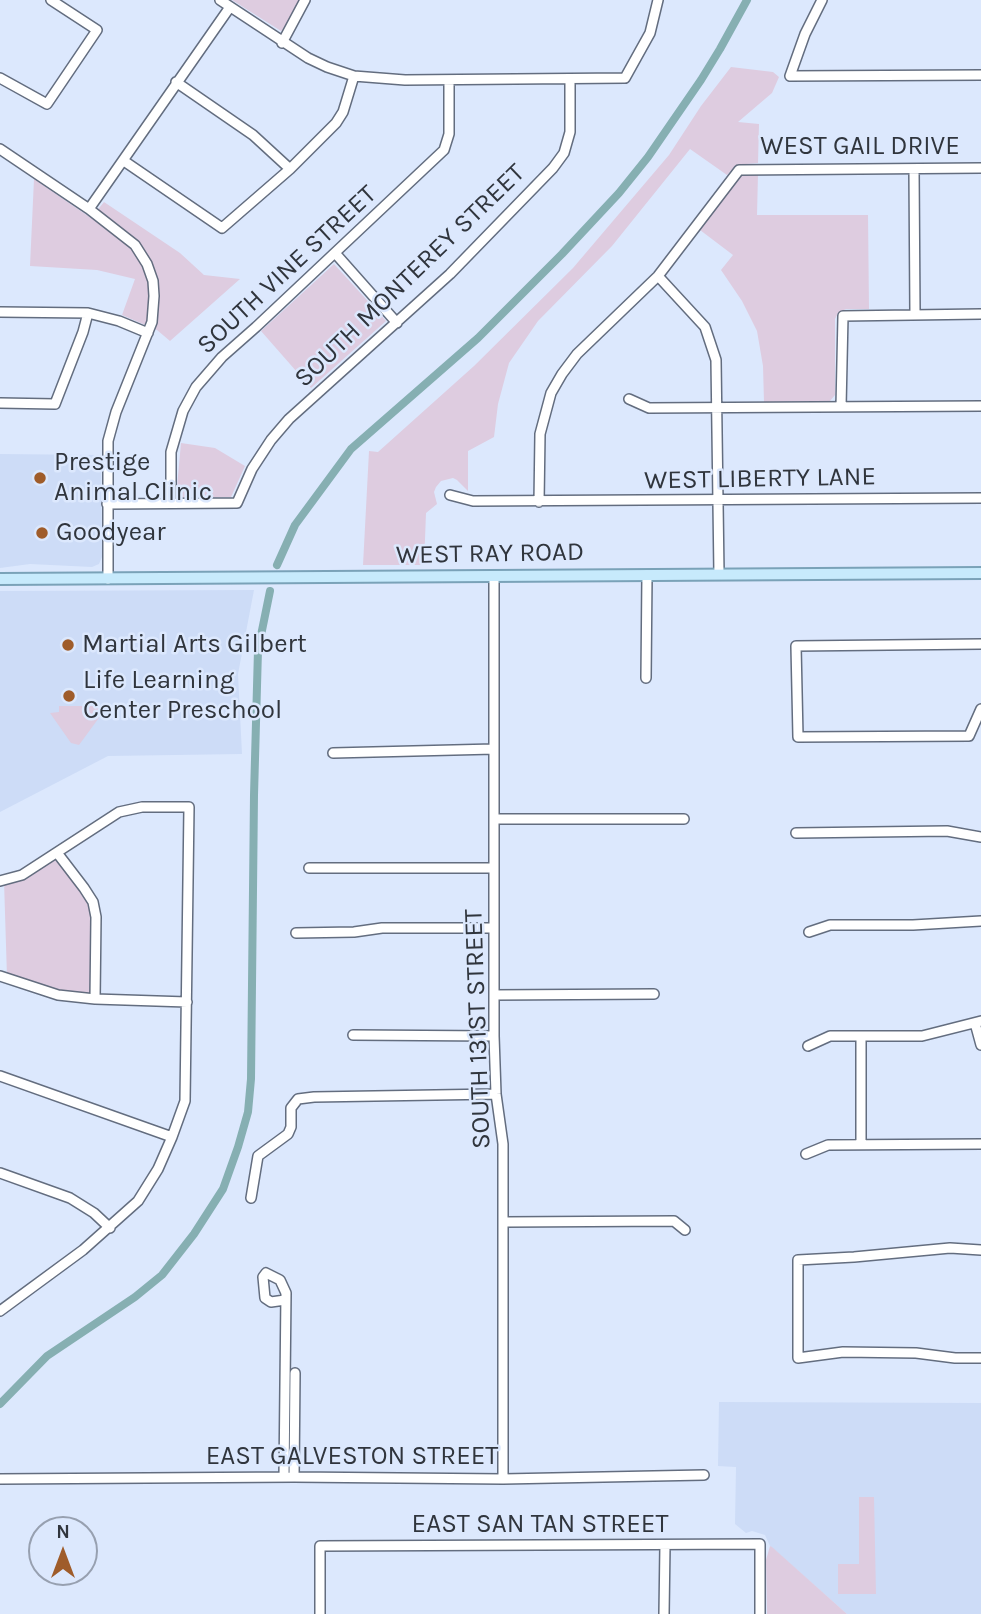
<!DOCTYPE html>
<style>
body{margin:0}
#map{position:relative;width:981px;height:1614px;overflow:hidden;background:#dce8fd;font-family:Karla,sans-serif}
canvas{display:block}
.north{position:absolute;left:28px;top:1516px;width:70px;height:70px;box-sizing:border-box;background:#dce8fd;border:2px solid #97a0b0;border-radius:50%;rotate:0deg;font-size:19px;font-weight:700;line-height:28px;text-align:center;color:#30353d}
.north::after{content:'';display:block;margin:auto;width:24px;height:32px;background:#9f5c2a;clip-path:polygon(50% 0,100% 100%,50% 72%,0 100%)}
</style>
<div id="map">
<canvas width="981" height="1614"></canvas>
<div class="north">N</div>
</div>
<script>
const ctx = document.querySelector('canvas').getContext('2d');
ctx.lineJoin = 'round';
function fill(path, color) {
  ctx.fillStyle = color;
  ctx.fill(path, 'evenodd');
}
function toPath(rows) {
  const path = new Path2D();
  for (const r of rows) {
    path.moveTo(r[0], r[1]);
    for (let i = 2; i < r.length; i += 2) path.lineTo(r[i], r[i + 1]);
  }
  return path;
}
function trace(path, color, width, dash) {
  ctx.strokeStyle = color;
  ctx.lineWidth = width;
  ctx.lineCap = dash ? 'butt' : 'round';
  ctx.setLineDash(dash || []);
  ctx.stroke(path);
}
function drawText(font, color, halo, rows, align = 'center') {
  ctx.font = font + ' Karla,sans-serif';
  ctx.lineWidth = 5;
  ctx.setLineDash([]);
  ctx.textBaseline = 'middle';
  ctx.strokeStyle = halo;
  ctx.fillStyle = color;
  for (const [text, x, y, turn = 0] of rows) {
    ctx.save();
    ctx.translate(x, y);
    ctx.rotate((+turn || 0) * Math.PI / 180);
    ctx.textAlign = isNaN(turn) ? turn : align;
    if (halo) ctx.strokeText(text, 0, 0);
    ctx.fillText(text, 0, 0);
    ctx.restore();
  }
}
const built = toPath([
 [0,454,101,455,102,557,99,564,92,567,30,564,0,568],
 [254,590,238,674,242,754,108,756,0,812,0,591],
 [719,1402,981,1403,981,1614,847,1614,770,1546,765,1535,752,1531,746,1533,735,1524,736,1467,718,1466]
]);
const green = toPath([
 [232,0,300,0,286,27,281,31],
 [731,67,773,72,779,77,772,93,738,122,759,124,758,163,736,165,727,175,690,149,612,246,538,321,509,363,498,404,494,437,468,451,468,491,457,480,453,478,441,481,436,487,434,492,437,504,426,513,424,565,363,565,369,451,378,452,474,366,573,268,669,155,701,106],
 [744,174,758,174,757,215,868,215,869,309,846,309,838,313,835,319,835,395,830,401,764,402,763,366,757,331,742,301,721,270,733,255,700,230,739,177],
 [34,179,91,218,104,202,180,253,204,275,240,279,170,341,157,330,122,315,135,279,97,270,30,266],
 [334,264,386,321,311,388,261,331],
 [181,443,215,448,245,466,231,497,176,498],
 [59,706,101,706,101,715,79,745,71,743,50,713,59,712],
 [58,854,93,902,95,999,57,995,7,977,4,881],
 [859,1497,874,1497,876,1594,838,1594,838,1564,859,1564],
 [770,1546,772,1547,847,1614,767,1614,766,1560]
]);
const canal = toPath([
 [277,565,295,525,351,449,478,338,562,254,619,193,648,157,701,80,720,49,747,0],
 [0,1404,47,1356,135,1297,162,1275,194,1234,223,1189,238,1147,248,1112,251,1079,254,795,258,650,270,591]
]);
const minor = toPath([
 [220,0,308,58,327,67,354,76,405,80,625,78,650,33,658,0],
 [822,0,805,34,790,76,981,75],
 [282,43,305,0],
 [0,78,47,104,97,30,51,0],
 [176,82,253,135,290,169],
 [0,149,89,209,135,245,147,264,153,281,154,296,152,322,116,412,108,441,108,579],
 [124,161,222,228,290,169,336,123,343,112,354,76],
 [914,169,915,314],
 [89,209,230,7],
 [335,253,397,323],
 [658,276,705,327,716,360,719,574],
 [0,312,88,313,119,321,148,333],
 [629,399,649,408,981,406],
 [0,403,55,404,83,332,88,313],
 [841,407,843,316,981,314],
 [450,495,473,501,981,498],
 [539,502,540,434,551,393,562,374,577,354,658,276,739,170,981,168],
 [171,503,171,452,183,411,196,387,222,357,256,327,444,150,449,134,449,80],
 [107,504,237,503,252,469,271,440,289,419,450,274,553,168,564,153,570,132,570,79],
 [494,577,494,1036,496,1094,503,1144,503,1479],
 [981,644,796,646,798,737,969,736,981,709],
 [646,678,647,575],
 [333,753,494,749],
 [494,819,684,819],
 [796,833,947,831,981,837],
 [58,854,84,888,93,902,96,917,95,999],
 [309,868,494,868],
 [0,881,22,875,119,812,142,807,189,807,185,1101,172,1137,158,1169,138,1201,83,1250,0,1311],
 [809,932,830,925,913,925,981,921],
 [296,933,354,932,382,928,494,928],
 [0,976,58,995,95,999,187,1002],
 [494,995,654,994],
 [975,1023,981,1045],
 [353,1035,494,1036],
 [861,1037,861,1144],
 [808,1046,830,1036,922,1036,981,1021],
 [0,1076,172,1137],
 [806,1154,828,1145,981,1144],
 [0,1173,70,1198,94,1213,110,1228],
 [251,1198,258,1156,288,1134,291,1127,291,1108,298,1099,314,1097,496,1094],
 [505,1222,674,1221,685,1230],
 [981,1250,950,1248,854,1257,798,1260,798,1358,843,1352,916,1353,955,1358,981,1358],
 [284,1477,286,1293,280,1280,266,1273,263,1277,265,1298,271,1302,285,1300],
 [294,1477,295,1373],
 [0,1479,294,1477,503,1479,704,1475],
 [320,1614,320,1546,760,1544,760,1614],
 [664,1614,665,1545]
]);
const major = toPath([
 [0,579,981,573]
]);
const markers = [
 [40,478,7,"#9f5c2a"],
 [42,533,7,"#9f5c2a"],
 [68,645,7,"#9f5c2a"],
 [69,696,7,"#9f5c2a"]
];
const streetNames = [
 ["WEST GAIL DRIVE",860,147],
 ["SOUTH VINE STREET",287,270,-43],
 ["SOUTH MONTEREY STREET",410,276,-44],
 ["WEST LIBERTY LANE",760,479,-1],
 ["WEST RAY ROAD",490,554,-1],
 ["SOUTH 131ST STREET",478,1029,-92],
 ["EAST GALVESTON STREET",352,1457],
 ["EAST SAN TAN STREET",540,1525]
];
const poiNames = [
 ["Prestige",54,463],
 ["Animal Clinic",54,493],
 ["Goodyear",56,533],
 ["Martial Arts Gilbert",82,645],
 ["Life Learning",83,681],
 ["Center Preschool",83,711]
];
fill(built, '#cddcf7');
fill(green, '#decce0');
trace(canal, '#86afb2', 8);
trace(minor, '#636d7f', 12);
trace(major, '#7aa2b8', 14);
trace(minor, '#fff', 9);
trace(major, '#c7eafc', 10);
for (const [x, y, r, color] of markers) {
  const dot = new Path2D();
  dot.arc(x, y, r, 0, 2 * Math.PI);
  ctx.fillStyle = color;
  ctx.fill(dot);
  trace(dot, '#dce8fd', 2.5);
}
drawText('26px', '#30353d', '#dce8fd', streetNames);
drawText('26px', '#30353d', '#dce8fd', poiNames, 'left');
</script>
